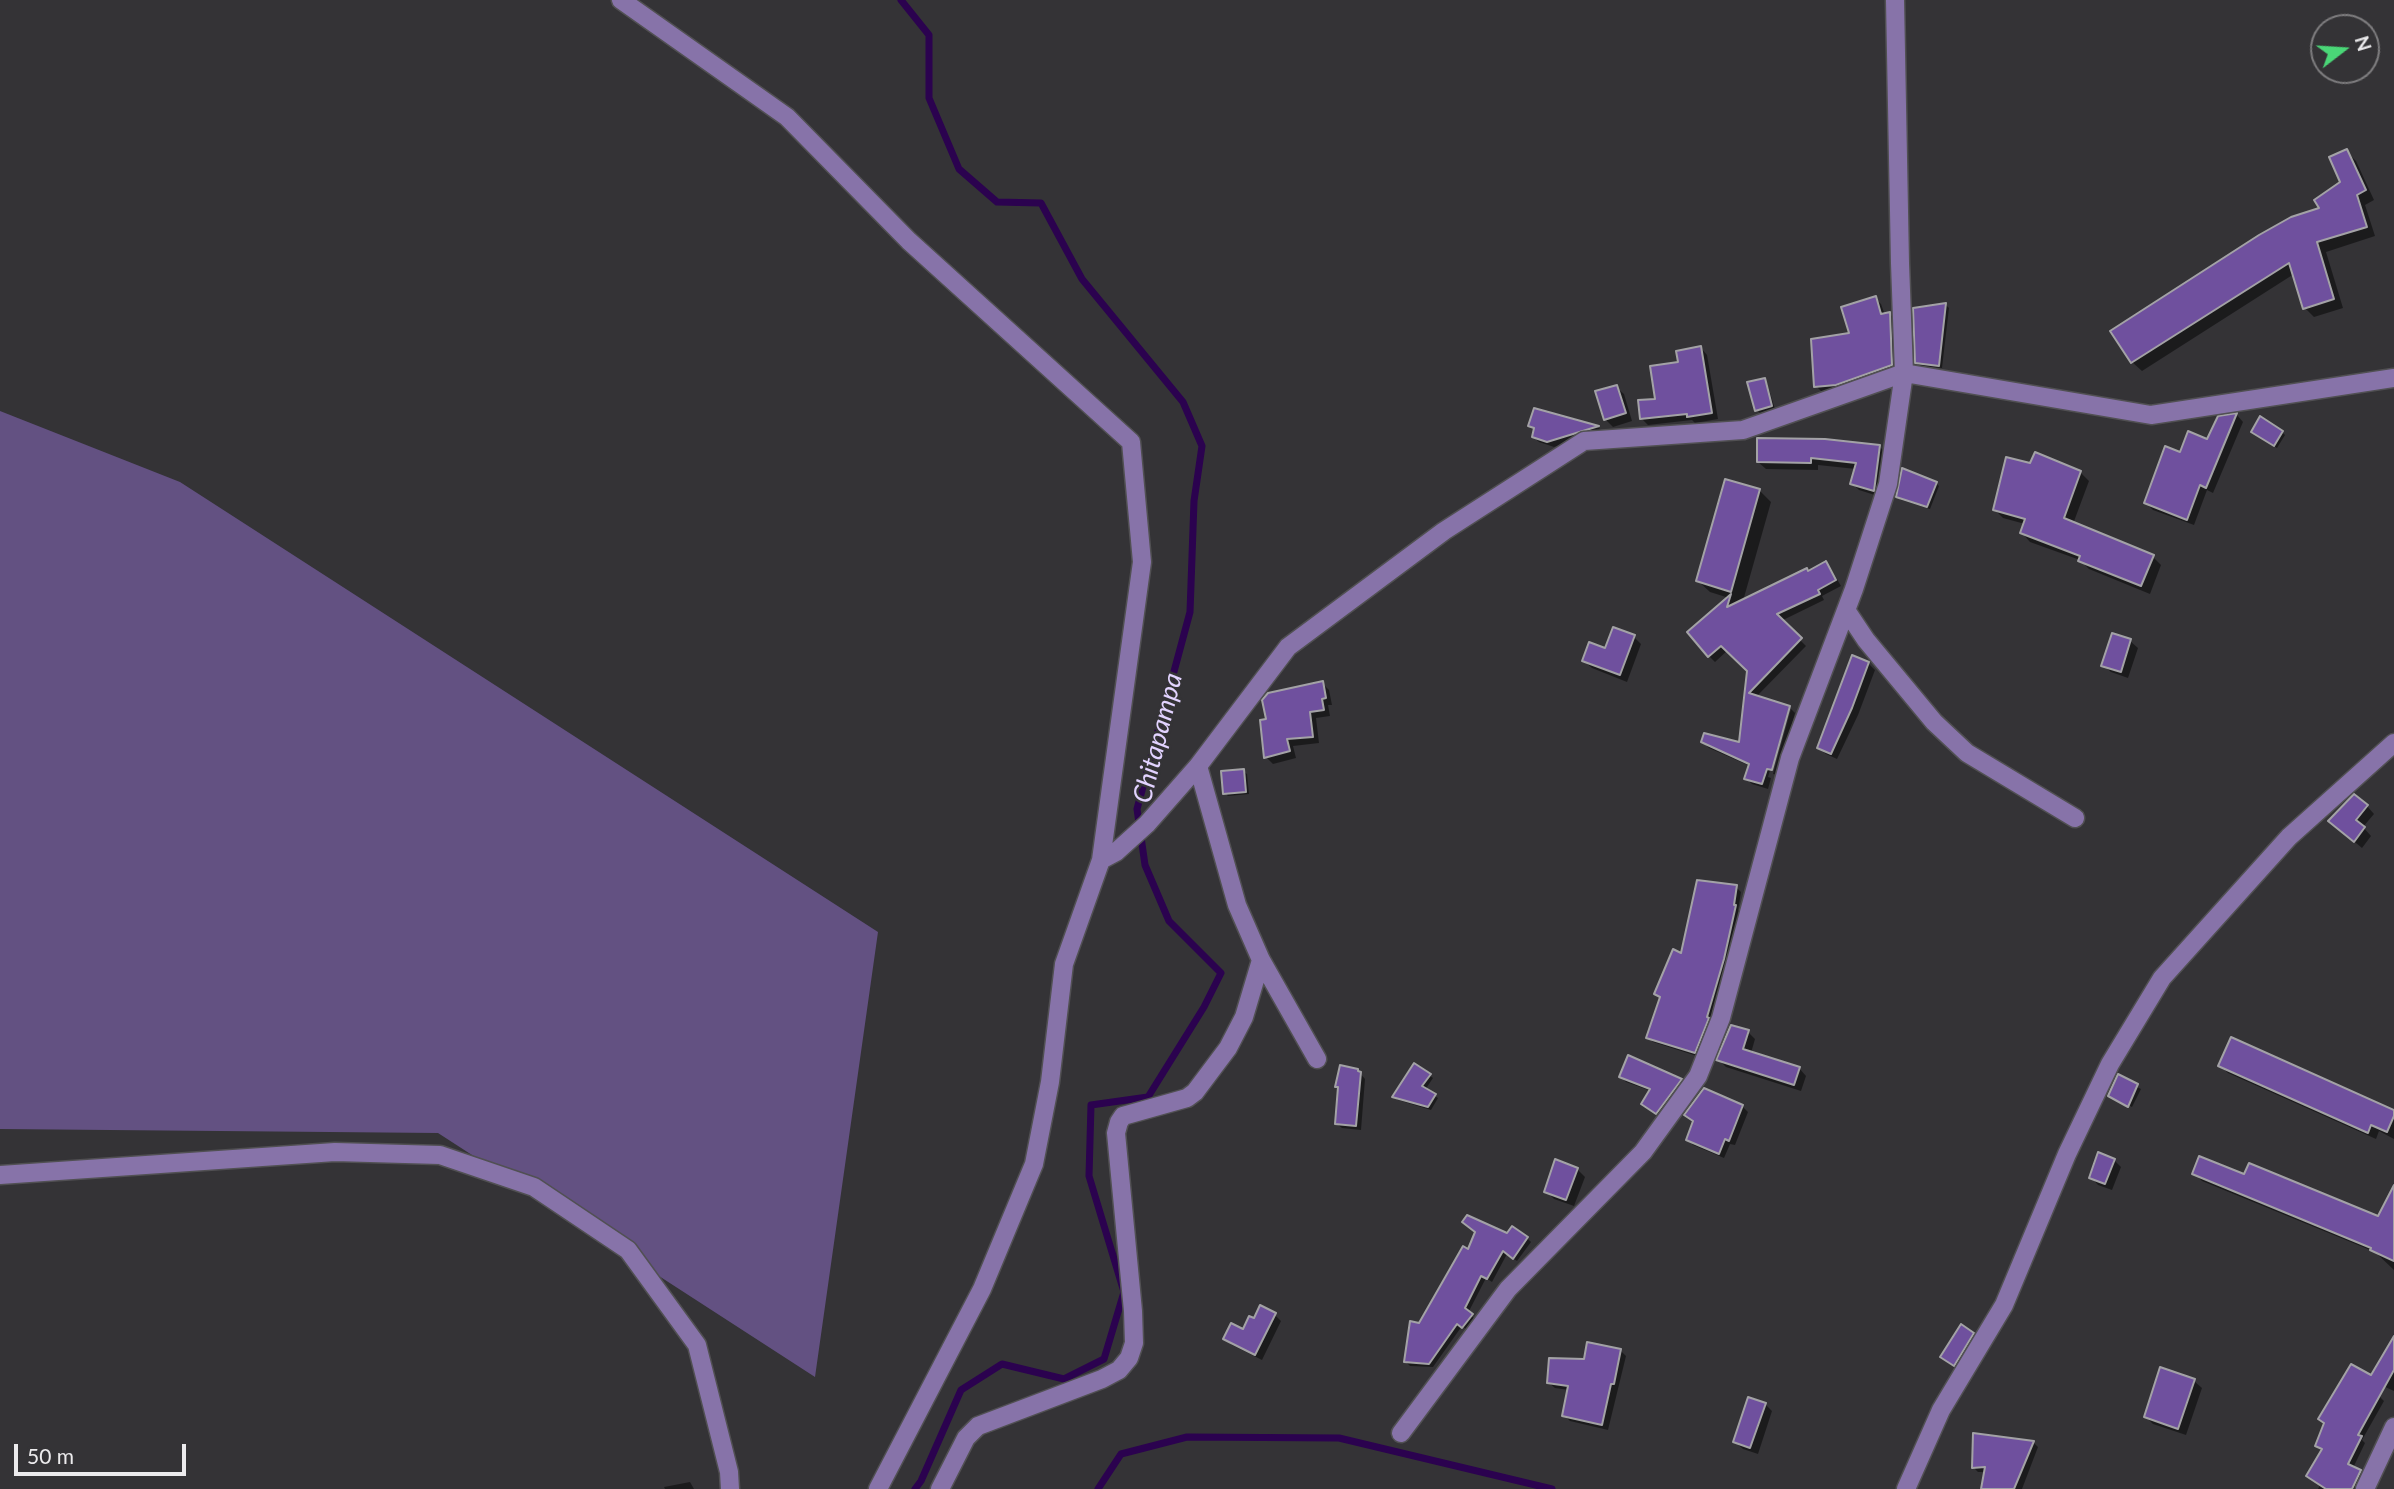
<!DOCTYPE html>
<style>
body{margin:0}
#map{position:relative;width:2394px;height:1489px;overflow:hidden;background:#343336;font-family:Lato,sans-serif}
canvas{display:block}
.north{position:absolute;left:2310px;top:14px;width:70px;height:70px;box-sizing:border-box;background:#343336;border:2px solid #7e7d7f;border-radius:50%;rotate:73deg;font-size:19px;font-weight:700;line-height:28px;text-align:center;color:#ecebed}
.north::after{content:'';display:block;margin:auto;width:24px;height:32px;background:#4ad677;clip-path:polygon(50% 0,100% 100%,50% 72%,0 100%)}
.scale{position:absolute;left:14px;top:1444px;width:172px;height:32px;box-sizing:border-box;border:4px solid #ecebed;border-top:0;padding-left:9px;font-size:21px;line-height:24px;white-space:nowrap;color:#ecebed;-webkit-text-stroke:5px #343336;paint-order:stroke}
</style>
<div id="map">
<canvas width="2394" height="1489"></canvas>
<div class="north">N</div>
<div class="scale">50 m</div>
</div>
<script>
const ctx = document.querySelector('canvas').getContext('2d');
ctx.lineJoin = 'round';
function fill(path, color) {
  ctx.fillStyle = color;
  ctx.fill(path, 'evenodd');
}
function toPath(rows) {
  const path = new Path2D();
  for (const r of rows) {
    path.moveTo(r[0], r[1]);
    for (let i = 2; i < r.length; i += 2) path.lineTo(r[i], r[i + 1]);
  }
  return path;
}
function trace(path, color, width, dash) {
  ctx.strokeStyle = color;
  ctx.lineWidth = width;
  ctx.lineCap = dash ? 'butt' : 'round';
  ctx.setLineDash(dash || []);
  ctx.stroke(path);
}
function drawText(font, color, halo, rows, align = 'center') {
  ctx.font = font + ' Lato,sans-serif';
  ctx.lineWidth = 5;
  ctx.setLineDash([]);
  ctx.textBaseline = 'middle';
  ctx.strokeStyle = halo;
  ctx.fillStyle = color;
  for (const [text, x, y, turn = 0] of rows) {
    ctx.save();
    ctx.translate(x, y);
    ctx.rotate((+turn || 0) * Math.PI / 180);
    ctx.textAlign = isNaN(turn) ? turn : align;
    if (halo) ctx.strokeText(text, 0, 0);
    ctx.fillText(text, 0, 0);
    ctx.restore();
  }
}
const green = toPath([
 [0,411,180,482,878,932,815,1377,438,1133,0,1129]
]);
const shadow = toPath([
 [2346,151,2356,161,2374,200,2365,205,2375,236,2326,252,2343,308,2314,317,2305,308,2294,274,2142,371,2132,362,2321,209,2343,183],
 [1875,298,1881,304,1885,315,1890,314,1896,320,1898,371,1843,391,1822,392,1816,386],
 [1946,305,1949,308,1942,368,1920,366,1917,363],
 [1701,348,1707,355,1718,419,1695,423,1692,420,1648,425,1641,418,1680,364],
 [1764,380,1767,383,1775,409,1760,413,1757,410],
 [1616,387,1624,394,1632,421,1613,427,1605,419],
 [1535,410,1599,428,1603,432,1554,447,1539,442,1534,437,1535,431,1530,425],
 [2237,415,2243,422,2213,493,2207,490,2194,525,2153,510,2146,503,2181,454,2208,441,2219,418],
 [2282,432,2285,435,2277,448,2256,434],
 [1880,447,1887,454,1881,497,1859,490,1852,483,1856,469,1818,465,1818,470,1766,469,1758,462],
 [2031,465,2080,472,2089,481,2073,524,2153,557,2161,565,2150,594,2089,569,2080,560,2030,542,2022,533,2025,524,2003,518,1995,510],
 [1936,483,1939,486,1930,509,1901,500,1898,497],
 [1759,490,1771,502,1743,601,1826,563,1831,569,1841,586,1822,596,1824,600,1781,621,1806,646,1756,697,1790,709,1788,709,1768,777,1771,778,1768,789,1752,784,1746,778,1750,766,1709,748,1703,742,1740,744,1749,671,1728,650,1715,662,1709,656,1729,598,1710,592,1698,581],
 [1634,637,1641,644,1627,682,1592,668,1584,661],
 [2130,641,2138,648,2128,678,2111,672,2103,665],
 [1868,663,1875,670,1858,715,1837,759,1826,754,1819,748],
 [1322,683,1329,690,1332,705,1328,705,1330,716,1316,718,1319,743,1293,746,1296,758,1273,764,1266,757],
 [1791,709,1795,713,1778,775,1773,774],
 [1243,771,1247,774,1249,794,1228,796,1225,793],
 [2367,806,2374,814,2363,827,2371,836,2362,848,2338,828],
 [1736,887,1741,892,1738,910,1740,912,1700,1057,1653,1042,1648,1037,1661,999,1656,994,1682,955],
 [1748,1032,1755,1039,1751,1053,1799,1068,1806,1076,1801,1091,1726,1067,1719,1060],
 [2220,1066,2394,1113,2394,1139,2379,1131,2376,1139,2228,1073],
 [1358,1071,1365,1079,1361,1130,1342,1128,1337,1124,1340,1089,1337,1086],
 [1429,1075,1433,1078,1425,1090,1438,1098,1431,1110,1398,1100,1395,1097],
 [1621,1077,1681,1080,1686,1085,1662,1118,1643,1104,1651,1091,1626,1082],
 [2118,1077,2141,1089,2132,1107,2111,1096],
 [1742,1106,1748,1112,1735,1145,1730,1144,1724,1158,1693,1145,1688,1139,1695,1122,1686,1115],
 [2114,1160,2121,1167,2112,1190,2098,1185,2091,1177],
 [1577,1169,1585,1177,1574,1206,1554,1199,1546,1191],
 [2194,1173,2245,1177,2379,1219,2394,1197,2394,1270,2375,1252,2202,1181],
 [1508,1236,1527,1238,1531,1242,1517,1261,1507,1254,1492,1282,1486,1278,1468,1313,1475,1319,1467,1330,1462,1326,1433,1367,1410,1366,1406,1362,1420,1325,1468,1251],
 [1274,1314,1281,1321,1262,1360,1232,1345,1225,1338,1244,1331,1254,1320],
 [1973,1334,1980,1342,1962,1372,1942,1357],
 [1620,1350,1626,1356,1608,1430,1570,1421,1564,1415,1569,1390,1555,1388,1549,1383,1586,1361],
 [2394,1360,2394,1391,2383,1386],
 [2194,1381,2202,1388,2186,1435,2153,1424,2146,1417],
 [2379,1396,2384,1401,2362,1440,2365,1443,2353,1468,2365,1477,2359,1489,2318,1489,2320,1485,2308,1476,2322,1451,2317,1446],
 [1765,1404,1772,1411,1758,1454,1743,1449,1735,1442],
 [2033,1442,2038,1447,2022,1489,1983,1489,1986,1472,1978,1472,1973,1467],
 [690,1482,694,1489,665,1489,664,1487]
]);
const stream = toPath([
 [901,0,929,35,929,98,959,169,997,202,1041,203,1082,279,1183,402,1202,446,1194,501,1190,612,1137,809,1145,865,1169,921,1221,973,1204,1007,1148,1097,1091,1105,1089,1176,1124,1292,1104,1359,1064,1379,1002,1364,961,1390,921,1481,915,1489],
 [1098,1489,1121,1454,1187,1437,1339,1438,1552,1489]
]);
const building = toPath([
 [2347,149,2366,190,2357,195,2367,227,2317,242,2334,299,2303,309,2289,263,2131,363,2110,331,2259,235,2291,217,2319,208,2314,200,2340,182,2329,157,2347,149],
 [1876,296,1881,314,1890,312,1892,365,1836,385,1814,387,1811,339,1849,333,1841,307,1876,296],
 [1946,303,1939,366,1915,363,1913,308,1946,303],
 [1701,346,1712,413,1687,417,1687,414,1640,419,1638,400,1655,399,1650,366,1678,362,1676,351,1701,346],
 [1765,378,1772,406,1755,411,1747,382,1765,378],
 [1617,385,1626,413,1604,420,1595,391,1617,385],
 [1534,408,1599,426,1547,442,1532,437,1534,428,1528,426,1534,408],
 [2237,413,2206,488,2200,485,2187,520,2144,503,2165,446,2180,452,2188,431,2207,439,2218,416,2237,413],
 [2260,416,2283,431,2274,446,2251,432,2260,416],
 [1757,438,1825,439,1880,445,1874,491,1850,484,1856,463,1811,458,1811,463,1757,462,1757,438],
 [2035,452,2081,471,2064,518,2154,555,2141,586,2078,561,2080,556,2020,533,2025,519,1993,510,2006,457,2030,463,2035,452],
 [1902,468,1937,482,1927,507,1896,497,1902,468],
 [1725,479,1760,489,1731,592,1696,581,1725,479],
 [1826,561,1836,580,1818,590,1820,594,1777,614,1802,638,1749,693,1790,706,1772,770,1767,769,1762,784,1744,779,1749,764,1701,742,1704,733,1739,742,1747,671,1721,646,1708,657,1687,632,1731,594,1727,607,1807,568,1808,571,1826,561],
 [1613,627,1635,635,1620,675,1582,661,1589,642,1605,648,1613,627],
 [2112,633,2131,639,2121,672,2101,666,2112,633],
 [1852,655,1869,662,1852,708,1831,754,1817,748,1852,655],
 [1323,681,1326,698,1322,699,1324,710,1310,712,1313,737,1287,739,1290,751,1264,758,1260,720,1266,719,1262,700,1268,693,1323,681],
 [1244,769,1246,792,1223,794,1221,771,1244,769],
 [2354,794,2368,805,2356,820,2365,827,2354,842,2328,821,2354,794],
 [1697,880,1737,885,1734,905,1736,905,1724,959,1707,1017,1709,1018,1695,1053,1646,1038,1660,997,1654,994,1673,949,1681,953,1697,880],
 [1731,1025,1749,1030,1743,1049,1800,1067,1794,1085,1716,1060,1731,1025],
 [2231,1037,2394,1110,2394,1116,2387,1132,2371,1125,2368,1133,2218,1066,2231,1037],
 [1628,1055,1682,1079,1656,1114,1641,1104,1650,1089,1619,1077,1628,1055],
 [1414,1063,1431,1074,1422,1086,1436,1094,1428,1107,1392,1097,1414,1063],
 [1340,1065,1358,1069,1358,1071,1361,1072,1356,1126,1335,1124,1338,1087,1335,1087,1340,1065],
 [2118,1074,2138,1084,2128,1107,2108,1096,2118,1074],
 [1704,1088,1743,1105,1729,1141,1725,1139,1719,1154,1686,1140,1693,1121,1684,1115,1704,1088],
 [2098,1152,2115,1159,2105,1184,2089,1178,2098,1152],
 [2199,1156,2244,1174,2249,1163,2378,1216,2394,1185,2394,1261,2370,1250,2371,1248,2192,1174,2199,1156],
 [1555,1159,1578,1168,1566,1200,1544,1192,1555,1159],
 [1467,1215,1507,1233,1512,1226,1528,1237,1513,1259,1503,1251,1487,1279,1481,1276,1465,1308,1473,1314,1462,1328,1457,1324,1429,1364,1404,1362,1410,1321,1419,1323,1463,1246,1468,1249,1475,1232,1462,1222,1467,1215],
 [1260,1305,1276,1313,1255,1355,1223,1339,1231,1323,1243,1329,1249,1316,1254,1318,1260,1305],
 [1961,1324,1974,1333,1954,1366,1940,1357,1961,1324],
 [2394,1336,2394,1370,2358,1435,2362,1436,2348,1464,2361,1470,2352,1489,2326,1489,2306,1476,2322,1449,2315,1446,2324,1423,2318,1419,2351,1364,2371,1375,2394,1336],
 [1587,1342,1621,1349,1614,1384,1611,1384,1602,1425,1562,1416,1568,1386,1547,1383,1549,1358,1584,1359,1587,1342],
 [2160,1367,2195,1379,2178,1429,2144,1417,2160,1367],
 [1748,1397,1766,1403,1750,1448,1733,1442,1748,1397],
 [1973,1433,2034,1441,2014,1489,1981,1489,1985,1467,1972,1468,1973,1433]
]);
const minor = toPath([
 [621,0,787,117,909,241,1131,442,1142,562,1101,860,1064,964,1050,1082,1034,1164,982,1289,878,1489],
 [1846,610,1866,640,1934,722,1967,753,2075,818],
 [1198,766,1237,905,1261,960,1317,1059],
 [1101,860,1116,852,1147,824,1198,766,1288,647,1444,531,1584,441,1743,430,1904,373,2151,415,2394,378],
 [0,1175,335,1152,440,1155,534,1187,628,1250,697,1345,729,1472,730,1489],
 [1401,1433,1508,1289,1643,1152,1698,1076,1721,1018,1790,758,1854,589,1888,484,1904,373,1900,263,1895,0],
 [940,1489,966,1438,978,1426,1102,1379,1119,1370,1129,1358,1134,1343,1133,1311,1116,1133,1119,1122,1123,1116,1187,1098,1195,1092,1228,1048,1244,1017,1261,960],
 [1906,1489,1941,1410,2004,1305,2067,1154,2110,1064,2162,978,2289,837,2394,743],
 [2365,1489,2394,1427]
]);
const waterNames = [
 ["Chitapampa",1158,738,-76]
];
fill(green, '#635182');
fill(shadow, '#0007');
trace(stream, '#2b024f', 7);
fill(building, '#6f509e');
trace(building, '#a3a2a6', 2);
trace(minor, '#515053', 21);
trace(minor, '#8773a9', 18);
drawText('italic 26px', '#e2d3ff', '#343336', waterNames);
</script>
